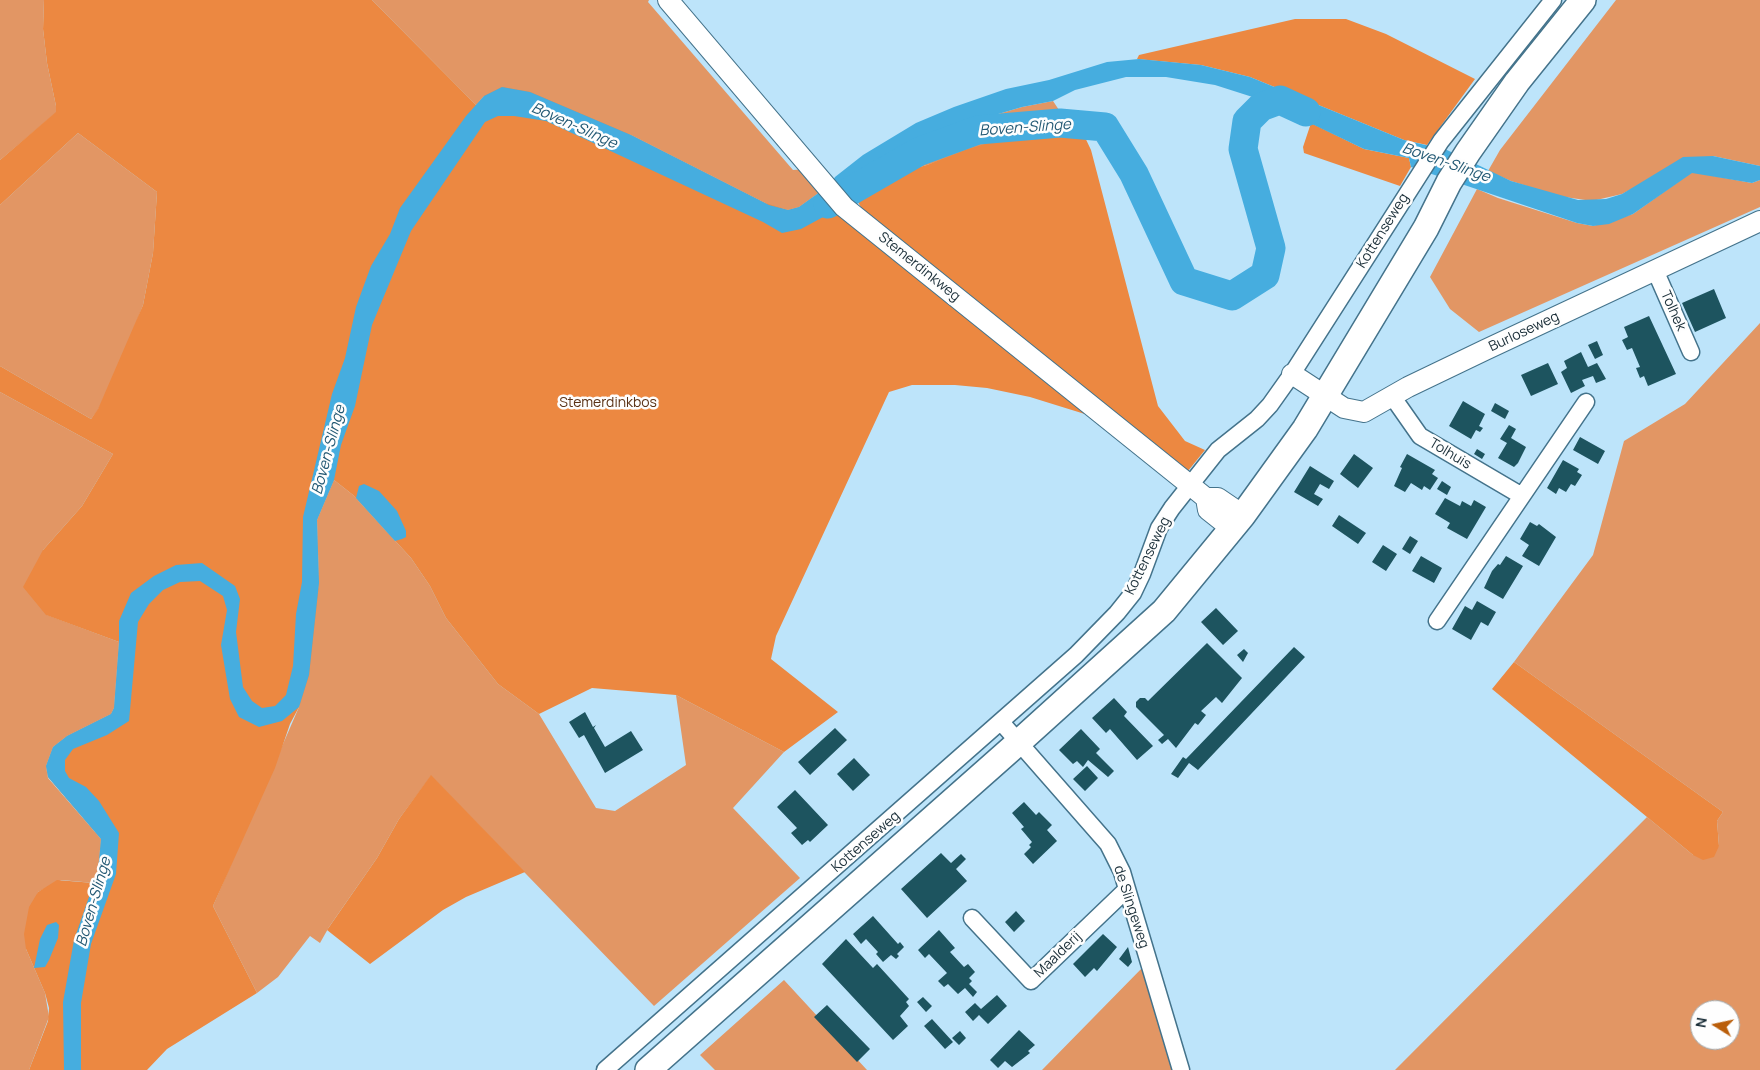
<!DOCTYPE html>
<style>
body{margin:0}
#map{position:relative;width:1760px;height:1070px;overflow:hidden;background:#bde4fa;font-family:Manrope,sans-serif}
canvas{display:block}
.north{position:absolute;left:1690px;top:1000px;width:50px;height:50px;box-sizing:border-box;background:#fefefe;border:1px solid #a2aaae;border-radius:50%;rotate:280deg;font-size:14px;font-weight:700;line-height:20px;text-align:center;color:#192d37}
.north::after{content:'';display:block;margin:auto;width:18px;height:22px;background:#ba5e0a;clip-path:polygon(50% 0,100% 100%,50% 72%,0 100%)}
</style>
<div id="map">
<canvas width="1760" height="1070"></canvas>
<div class="north">N</div>
</div>
<script>
const ctx = document.querySelector('canvas').getContext('2d');
ctx.lineJoin = 'round';
function fill(path, color) {
  ctx.fillStyle = color;
  ctx.fill(path, 'evenodd');
}
function toPath(rows) {
  const path = new Path2D();
  for (const r of rows) {
    path.moveTo(r[0], r[1]);
    for (let i = 2; i < r.length; i += 2) path.lineTo(r[i], r[i + 1]);
  }
  return path;
}
function trace(path, color, width, dash) {
  ctx.strokeStyle = color;
  ctx.lineWidth = width;
  ctx.lineCap = dash ? 'butt' : 'round';
  ctx.setLineDash(dash || []);
  ctx.stroke(path);
}
function drawText(font, color, halo, rows, align = 'center') {
  ctx.font = font + ' Manrope,sans-serif';
  ctx.lineWidth = 5;
  ctx.setLineDash([]);
  ctx.textBaseline = 'middle';
  ctx.strokeStyle = halo;
  ctx.fillStyle = color;
  for (const [text, x, y, turn = 0] of rows) {
    ctx.save();
    ctx.translate(x, y);
    ctx.rotate((+turn || 0) * Math.PI / 180);
    ctx.textAlign = isNaN(turn) ? turn : align;
    if (halo) ctx.strokeText(text, 0, 0);
    ctx.fillText(text, 0, 0);
    ctx.restore();
  }
}
const green = toPath([
 [0,0,44,0,43,29,47,63,56,106,56,113,0,160],
 [372,0,649,0,648,2,793,170,808,169,823,190,799,207,788,210,769,205,631,135,484,96,476,105],
 [1616,0,1760,0,1760,166,1713,156,1643,183,1622,194,1592,201,1558,196,1511,181,1488,171,1500,150],
 [1053,101,1071,128,1032,130,927,165,886,176,853,203,847,196,893,159,928,139,961,125,1022,107],
 [78,133,157,192,153,253,143,305,123,357,98,410,91,419,0,366,0,205],
 [1692,172,1752,183,1760,180,1760,207,1479,332,1450,309,1430,277,1477,189,1498,198,1577,223,1593,226,1633,214],
 [1760,323,1760,1070,1395,1070,1647,817,1693,855,1719,846,1717,821,1723,812,1514,662,1593,555,1624,441,1685,404],
 [1700,1010,1730,1010,1730,1040,1700,1040],
 [0,392,113,454,82,506,43,550,47,615,119,642,114,708,111,714,67,736,53,747,46,766,48,778,101,839,98,871,94,883,61,880,38,892,26,949,45,993,49,1017,29,1070,0,1070],
 [334,480,353,495,411,558,430,586,446,618,498,684,539,714,596,808,615,811,686,765,676,695,784,752,733,808,800,878,654,1006,431,776,399,819,377,858,329,927,320,943,310,936,278,977,257,993,213,906,299,707,319,583,317,520],
 [1143,967,1173,1070,1042,1070],
 [784,980,867,1070,715,1070,700,1055]
]);
const forest = toPath([
 [44,0,372,0,476,105,484,96,502,87,530,92,631,135,765,203,788,210,799,207,812,198,835,206,1088,415,1030,397,987,388,955,385,912,385,889,392,776,636,771,659,838,712,784,752,676,695,592,688,539,714,498,684,446,618,430,586,411,558,353,495,334,480,317,520,319,583,309,675,299,707,290,724,275,768,213,906,257,993,167,1049,147,1070,29,1070,48,1021,49,1008,45,993,26,949,24,934,29,907,38,892,57,880,94,883,98,871,101,839,48,777,46,766,53,747,67,736,111,714,114,708,119,642,46,615,23,587,43,550,82,506,113,454,0,392,0,366,91,419,98,409,143,305,153,253,157,192,78,133,0,205,0,160,56,112,56,106,47,63,43,29],
 [1295,19,1346,19,1386,34,1475,79,1427,145,1404,140,1250,77,1201,65,1137,59,1139,55],
 [1311,123,1364,149,1409,158,1411,167,1400,186,1304,153,1303,147],
 [1071,128,1081,129,1091,150,1158,406,1185,441,1205,450,1188,471,868,219,856,199,886,176,927,165,968,149,1032,130],
 [1514,662,1723,812,1717,821,1719,846,1714,857,1703,860,1693,855,1492,689],
 [431,775,525,872,466,897,443,910,370,964,327,930,377,858,399,819]
]);
const water = toPath([
 [1139,59,1201,65,1250,77,1404,140,1447,150,1511,181,1578,200,1606,199,1622,194,1683,157,1713,156,1760,166,1760,180,1752,183,1692,173,1633,214,1609,224,1593,226,1577,223,1411,167,1409,158,1364,149,1262,100,1215,85,1166,77,1126,77,1075,90,1053,101,1022,107,961,125,928,139,893,159,825,216,801,229,782,233,763,222,546,121,514,116,498,116,485,122,411,231,372,325,355,406,341,445,334,480,317,520,319,583,309,675,299,707,282,721,259,727,239,717,230,699,221,645,227,610,223,596,200,581,180,582,163,590,149,604,138,622,129,721,107,735,73,749,65,760,65,771,69,778,86,787,99,801,119,833,116,874,91,944,81,1003,81,1070,64,1070,63,1002,74,940,98,871,101,839,48,777,46,766,53,747,67,736,111,714,114,708,119,642,119,621,131,593,154,576,176,565,202,563,235,586,240,599,236,632,243,687,252,701,262,708,275,706,286,695,293,666,296,614,302,582,303,517,332,394,345,358,356,307,371,266,390,234,400,208,466,116,484,96,502,87,530,92,631,135,769,205,788,210,799,207,831,184,835,177,863,155,916,123,954,107,1006,89,1049,80,1107,62],
 [364,484,379,491,397,511,406,531,406,537,402,539,395,541,356,498,359,486],
 [56,922,59,925,58,938,49,960,45,967,34,968,40,939,47,925]
]);
const river = toPath([
 [828,204,918,152,978,130,1060,123,1105,127,1134,174,1184,281,1232,296,1265,275,1271,248,1243,149,1247,121,1261,107,1280,100,1306,112]
]);
const building = toPath([
 [1714,289,1726,318,1695,332,1682,303],
 [1649,316,1676,374,1648,386,1644,376,1640,378,1636,368,1640,367,1632,348,1627,350,1622,340,1628,337,1624,327],
 [1597,341,1603,355,1595,359,1588,345],
 [1581,352,1588,367,1597,363,1606,379,1596,383,1593,376,1582,380,1585,386,1571,393,1561,372,1567,368,1564,361],
 [1548,363,1558,384,1531,396,1521,375],
 [1463,401,1485,414,1479,426,1483,428,1480,432,1476,430,1471,439,1449,426],
 [1495,403,1509,411,1505,419,1491,411],
 [1509,425,1516,429,1511,438,1526,447,1518,463,1514,467,1498,458,1507,443,1500,439],
 [1580,437,1605,451,1598,464,1573,450],
 [1477,449,1485,454,1482,459,1474,454],
 [1354,454,1373,468,1358,488,1340,474],
 [1407,454,1435,470,1432,474,1438,478,1430,490,1424,486,1422,490,1411,483,1405,492,1394,486,1402,468,1400,467],
 [1563,460,1579,469,1577,472,1582,475,1575,486,1571,484,1566,492,1559,488,1556,494,1547,488],
 [1310,466,1334,481,1329,489,1320,484,1314,494,1323,499,1318,506,1294,492],
 [1442,481,1451,487,1447,495,1437,489],
 [1445,498,1460,506,1462,501,1471,506,1474,500,1486,507,1467,539,1447,528,1450,523,1435,514],
 [1339,515,1366,533,1358,544,1332,526],
 [1530,522,1537,526,1539,524,1556,537,1539,566,1522,556,1529,545,1520,539],
 [1410,536,1418,541,1410,554,1402,549],
 [1383,545,1397,554,1386,571,1372,562],
 [1421,556,1442,568,1434,583,1412,571],
 [1506,556,1523,566,1503,599,1484,588,1492,571,1498,564,1500,565],
 [1477,601,1496,612,1488,626,1481,622,1471,640,1452,629,1465,606,1472,610],
 [1216,608,1238,631,1223,645,1201,622],
 [1207,643,1242,678,1222,703,1216,697,1201,711,1206,715,1198,725,1195,723,1176,748,1168,739,1162,744,1158,740,1164,735,1136,707,1136,702,1140,698,1145,698,1148,701],
 [1294,647,1305,657,1198,770,1189,763,1178,778,1171,774,1183,757,1186,759],
 [1244,649,1248,653,1243,662,1237,655],
 [1114,698,1127,712,1124,716,1153,746,1137,760,1110,729,1106,733,1092,718],
 [585,712,593,727,596,725,594,728,605,747,631,731,643,750,605,773,584,735,579,738,569,722],
 [835,728,847,740,810,775,798,762],
 [1081,729,1100,749,1096,753,1114,771,1108,777,1088,760,1083,767,1077,761,1073,764,1059,750],
 [854,758,870,775,853,791,837,774],
 [1087,766,1098,778,1085,791,1073,779],
 [795,790,828,825,810,842,808,840,802,845,791,833,797,828,777,807],
 [1024,802,1036,815,1039,812,1052,825,1047,830,1057,841,1033,864,1024,854,1031,847,1029,845,1032,842,1021,829,1024,827,1012,813],
 [941,853,951,863,961,854,966,859,956,869,967,881,927,918,901,889],
 [1016,911,1025,921,1014,932,1005,922],
 [873,916,898,944,900,942,904,947,897,954,899,956,896,959,891,955,883,962,876,954,878,952,866,939,861,944,853,934],
 [939,930,955,948,950,952,964,967,968,964,975,972,969,978,972,981,969,984,977,992,973,997,965,988,958,994,948,984,944,987,938,981,947,973,929,954,925,958,918,950],
 [1103,934,1117,947,1097,971,1094,968,1085,977,1073,964],
 [846,939,873,968,877,964,909,999,906,1002,909,1006,900,1016,908,1026,893,1040,822,964],
 [1128,947,1132,962,1128,967,1119,959],
 [997,995,1007,1006,988,1024,979,1015,973,1021,965,1012,975,1003,981,1009],
 [923,997,932,1006,926,1012,917,1002],
 [827,1005,870,1049,857,1062,814,1017],
 [932,1019,953,1042,945,1049,924,1026],
 [1019,1030,1035,1045,1028,1051,1030,1053,1012,1067,1005,1061,998,1068,990,1060],
 [960,1031,966,1038,959,1045,952,1038]
]);
const minor = toPath([
 [1655,270,1691,352],
 [1392,396,1420,436,1522,496],
 [1437,621,1586,402],
 [1001,722,1108,844,1122,872,1127,889,1181,1070],
 [972,918,1031,981,1127,889],
 [605,1070,1076,655,1117,613,1133,593,1142,574,1159,528,1172,508,1218,450,1257,419,1270,405,1292,374,1441,141,1553,0]
]);
const tertiary = toPath([
 [668,0,844,207,1206,498,1208,510,1232,529],
 [1292,374,1344,408,1364,412,1408,387,1485,350,1760,221],
 [1206,498,1218,498,1243,515]
]);
const primary = toPath([
 [648,1070,1019,742,1164,611,1243,515,1305,429,1426,228,1449,182,1468,152,1517,82,1583,0]
]);
const streetNames = [
 ["Kottenseweg",1383,231,-58],
 ["Stemerdinkweg",919,267,39],
 ["Tolhek",1673,311,66],
 ["Burloseweg",1524,332,-25],
 ["Tolhuis",1450,454,31],
 ["Kottenseweg",1148,556,-64],
 ["Kottenseweg",866,842,-41],
 ["de Slingeweg",1131,907,72],
 ["Maalderij",1058,955,-44]
];
const parkNames = [
 ["Stemerdinkbos",608,403]
];
const waterNames = [
 ["Boven-Slinge",574,126,24],
 ["Boven-Slinge",1025,128,-4],
 ["Boven-Slinge",1446,163,19],
 ["Boven-Slinge",329,450,-75],
 ["Boven-Slinge",94,902,-74]
];
fill(green, '#e29664');
fill(forest, '#ec8841');
fill(water, '#46addf');
trace(river, '#46addf', 29);
fill(building, '#1d545f');
trace(minor, '#44738b', 19);
trace(tertiary, '#44738b', 22);
trace(primary, '#44738b', 28);
trace(minor, '#fff', 16);
trace(tertiary, '#fff', 20);
trace(primary, '#fff', 25);
drawText('14px', '#192d37', '#fefefe', streetNames);
drawText('14px', '#5a3216', '#fefefe', parkNames);
drawText('italic 15px', '#235974', '#fefefe', waterNames);
</script>
